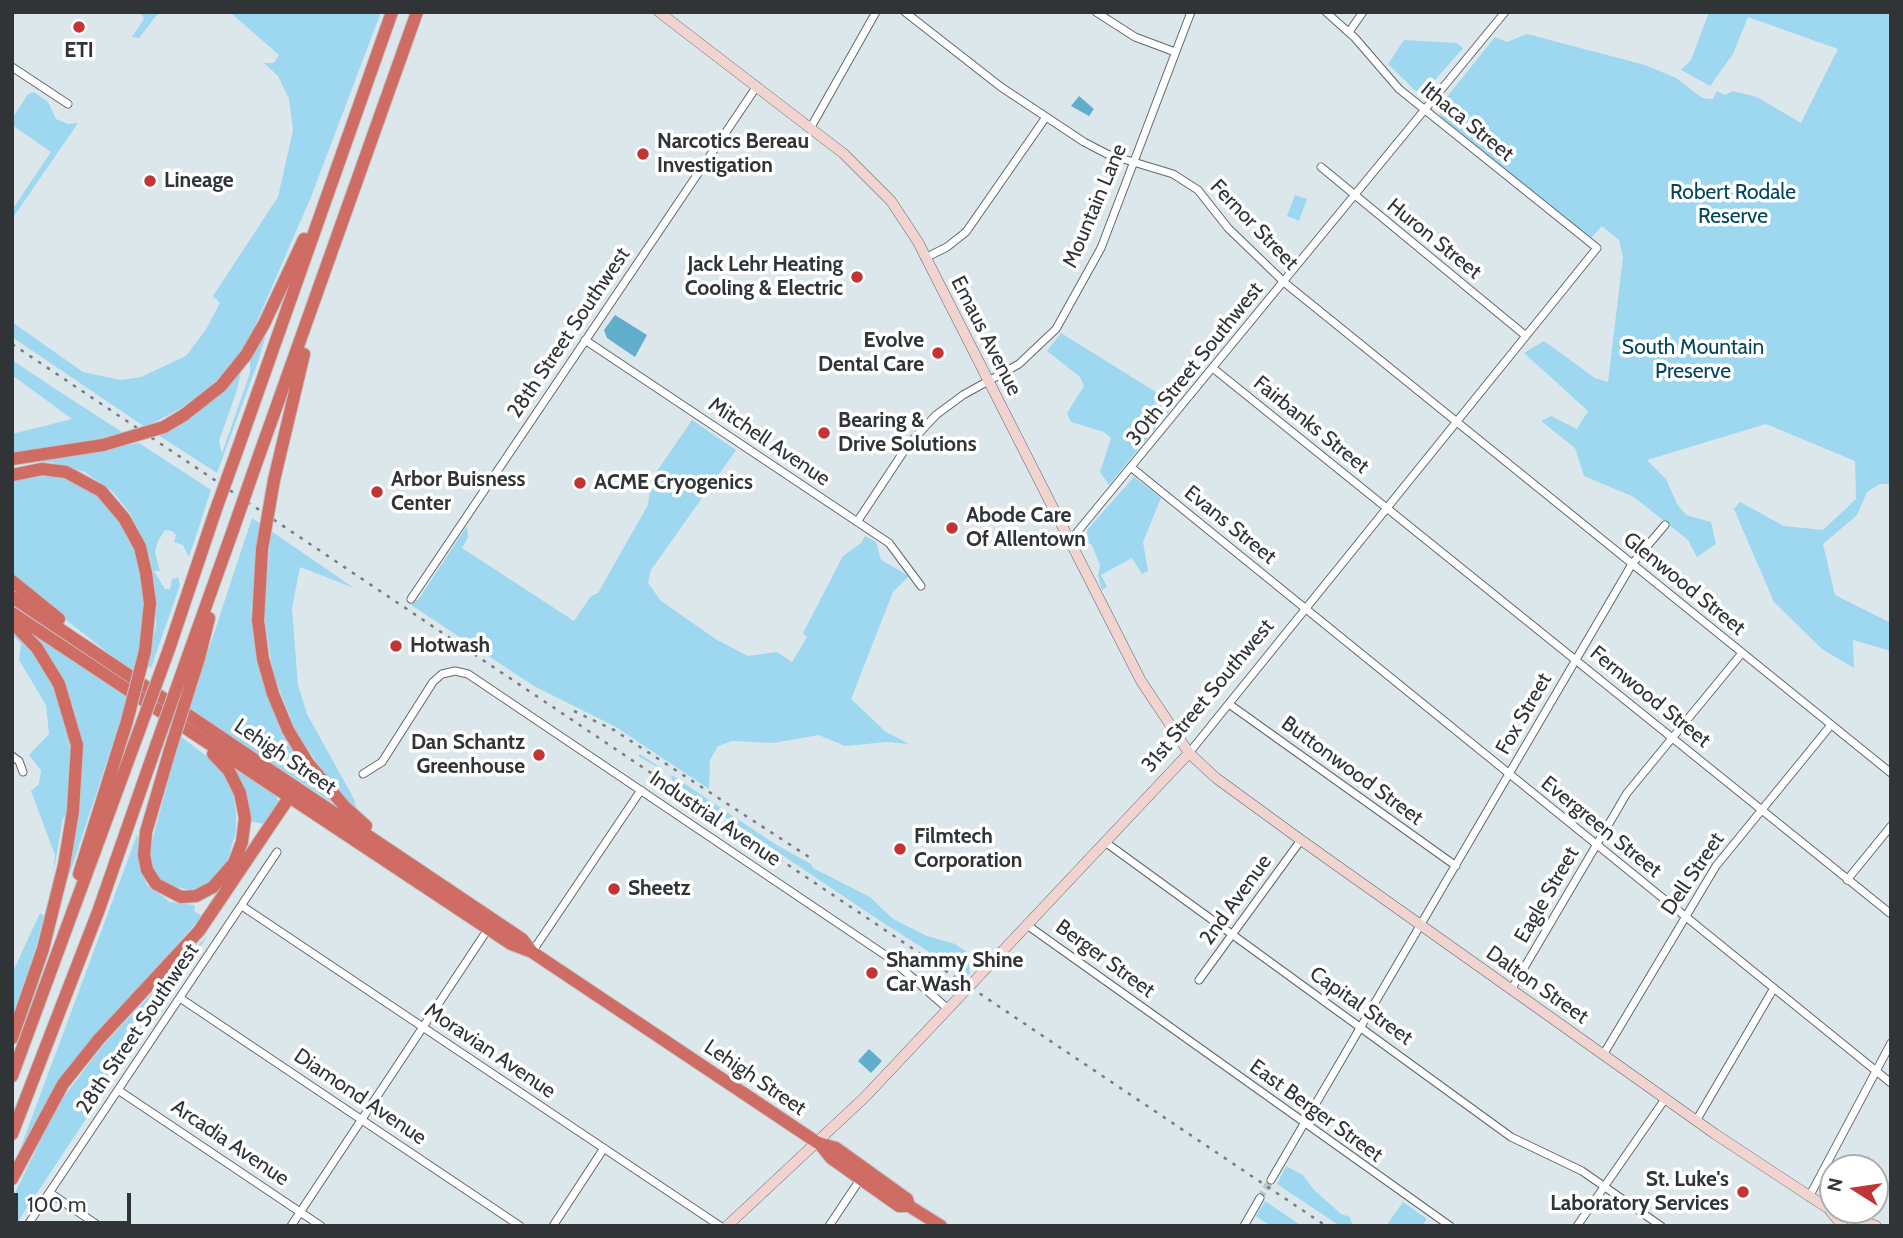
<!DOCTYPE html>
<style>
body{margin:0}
#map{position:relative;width:1903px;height:1238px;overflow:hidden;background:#dce7ec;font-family:Cabin,sans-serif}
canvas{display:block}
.frame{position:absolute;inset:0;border:14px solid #303436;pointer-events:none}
.north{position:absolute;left:1819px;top:1154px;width:70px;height:70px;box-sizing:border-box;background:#fff;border:2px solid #acaeaf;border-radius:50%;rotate:282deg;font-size:19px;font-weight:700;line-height:28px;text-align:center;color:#303436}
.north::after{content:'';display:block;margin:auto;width:24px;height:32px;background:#c33433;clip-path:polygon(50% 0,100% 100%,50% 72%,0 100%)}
.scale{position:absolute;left:14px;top:1193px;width:117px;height:32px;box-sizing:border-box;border:4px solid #303436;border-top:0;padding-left:9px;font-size:21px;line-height:24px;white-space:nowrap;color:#303436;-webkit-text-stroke:5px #fff;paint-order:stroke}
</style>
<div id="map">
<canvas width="1903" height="1238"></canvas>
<div class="frame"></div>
<div class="north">N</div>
<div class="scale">100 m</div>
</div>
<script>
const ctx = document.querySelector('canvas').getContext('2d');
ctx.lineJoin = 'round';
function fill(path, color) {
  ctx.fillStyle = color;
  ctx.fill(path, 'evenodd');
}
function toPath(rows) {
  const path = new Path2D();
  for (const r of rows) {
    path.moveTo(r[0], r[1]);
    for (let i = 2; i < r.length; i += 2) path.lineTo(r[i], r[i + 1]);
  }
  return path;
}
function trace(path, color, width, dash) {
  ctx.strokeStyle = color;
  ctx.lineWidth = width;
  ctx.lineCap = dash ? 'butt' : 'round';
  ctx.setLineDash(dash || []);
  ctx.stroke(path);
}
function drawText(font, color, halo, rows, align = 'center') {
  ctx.font = font + ' Cabin,sans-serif';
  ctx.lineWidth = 7;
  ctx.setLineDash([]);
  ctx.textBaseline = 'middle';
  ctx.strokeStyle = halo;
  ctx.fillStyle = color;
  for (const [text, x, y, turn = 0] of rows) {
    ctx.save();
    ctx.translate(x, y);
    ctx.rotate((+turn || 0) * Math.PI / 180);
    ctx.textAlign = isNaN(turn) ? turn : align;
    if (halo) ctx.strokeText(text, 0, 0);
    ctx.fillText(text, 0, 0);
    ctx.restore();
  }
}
const green = toPath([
 [159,12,139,38,132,37,144,19,141,13],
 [230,12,381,12,311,197,251,335,235,360,209,388,178,410,145,427,12,337,12,322,83,372,121,380,141,377,186,356,205,331,220,303,213,296,278,197,293,130,289,99,278,76,264,63,274,63,279,55],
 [1709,12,1891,12,1891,484,1880,484,1867,492,1857,515,1823,544,1835,595,1891,623,1891,651,1853,640,1854,668,1822,649,1774,602,1734,509,1740,502,1784,526,1823,530,1856,499,1855,461,1766,424,1647,460,1666,479,1677,504,1686,515,1711,522,1716,544,1697,557,1688,540,1634,497,1584,476,1575,448,1541,421,1551,416,1577,429,1588,411,1524,353,1544,341,1595,378,1608,382,1623,257,1619,240,1602,226,1591,238,1441,117,1438,108,1495,37,1507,42,1527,34,1645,65,1676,78,1702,98,1713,99,1717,91,1725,95,1733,91,1757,97,1801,123,1838,49,1748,17,1733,54,1710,86,1681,70,1691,60],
 [1404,40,1457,43,1463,48,1421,96,1388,64],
 [34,92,48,102,56,119,68,124,78,123,12,219,12,210,51,152,12,125,12,119,28,94],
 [1295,195,1307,199,1299,221,1287,216],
 [270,320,258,362,217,473,158,435,242,367,237,390,219,441,222,453,250,373,250,356],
 [1061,333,1175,404,1109,485,1100,472,1111,438,1104,432,1071,422,1067,413,1084,386,1080,377,1047,351],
 [12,360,54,388,125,434,12,453,12,434,72,419,12,375],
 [692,420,736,450,651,570,648,583,661,601,717,640,748,656,777,652,792,662,807,637,803,633,843,556,861,543,865,536,876,542,881,560,909,576,893,592,851,699,886,732,909,744,887,742,845,746,819,735,773,743,732,741,718,746,710,760,709,789,616,727,534,686,405,601,418,600,467,526,468,538,462,548,574,621,591,596,598,593,648,505,651,480],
 [139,443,211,490,189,557,183,545,174,542,176,535,172,531,165,530,158,541,155,552,160,571,154,571,165,589,170,589,172,579,178,577,180,585,151,668,147,666,156,626,155,584,150,557,130,513,113,492,85,472,51,462,38,462],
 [29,474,58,475,84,486,97,496,124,528,138,558,144,595,144,633,134,673,12,578,12,481],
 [1134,477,1161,498,1143,542,1148,571,1142,574,1132,558,1101,575,1107,587,1102,590,1098,576,1100,565,1092,545,1087,542,1087,530],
 [252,518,261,524,251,610,267,692,339,807,189,709],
 [271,531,354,588,300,567,292,608,298,685,307,714,354,799,357,812,334,788,296,731,273,673,264,613],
 [12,625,42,665,57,697,69,740,71,762,67,816,63,818,53,875,55,855,31,791,39,784,41,770,29,755,49,734,46,705,19,660,21,643,12,635],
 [33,634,128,697,67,882,81,796,81,745,73,705],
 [180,736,214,762,231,782,236,813,236,831,227,862,212,881,194,891,165,884,154,871,149,853],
 [640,754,775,844,811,864,813,868,870,897,893,919,927,936,955,944,967,952,970,973,967,976,882,922,673,782,670,774,638,756],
 [232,767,276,795,279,805,264,824,249,821],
 [137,835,140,840,139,867,147,885,170,902,194,905,195,912,202,916,69,1067,47,1100,19,1152],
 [40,913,44,916,35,951,12,1017,12,974],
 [208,935,15,1226,12,1226,12,1199,59,1103,104,1044],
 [1286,1166,1303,1175,1314,1190,1341,1214,1350,1217,1352,1224,1359,1226,1340,1226,1277,1184],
 [1265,1201,1302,1226,1272,1226,1260,1219,1256,1216],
 [1403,1202,1427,1219,1422,1226,1386,1226]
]);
const water = toPath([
 [1079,96,1094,109,1089,116,1071,106],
 [615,315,647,335,635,357,607,338,604,330],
 [869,1049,882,1061,871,1073,858,1061]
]);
const streetTunnel = toPath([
 [1260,1198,1271,1180]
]);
const street = toPath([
 [905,12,1001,87,1084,142,1107,154,1173,174,1198,190,1228,228,1285,283,1891,773],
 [1096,12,1135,37,1175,52],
 [1349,32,1363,12],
 [12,67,68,104],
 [811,127,876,12],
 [1321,167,1526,336],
 [925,258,947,247,966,232,1046,117],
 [585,340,889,543,921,586],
 [1214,369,1891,914],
 [1132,468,1891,1083],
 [857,522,908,445,936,415,963,395,1019,364,1056,329,1101,248,1191,12],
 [1069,542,1505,12],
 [411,599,757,86],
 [1229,704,1456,866],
 [1189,753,1597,248,1399,89,1355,38,1326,12],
 [12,756,19,761,23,772],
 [363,774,382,762,433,682,442,674,455,671,468,674,891,959,948,1009],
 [1105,842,1511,1137,1582,1171,1661,1226],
 [1847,880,1891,826],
 [242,906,720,1226],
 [1027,925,1450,1226],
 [532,952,641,790],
 [1199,980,1301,840],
 [1511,990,1627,793,1742,653],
 [180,998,520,1226],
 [1603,1055,1716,866,1831,725],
 [118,1090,321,1226],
 [1696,1121,1774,988],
 [1271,1180,1632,564,1665,525],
 [50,1193,99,1226],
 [1809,1197,1891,1043],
 [27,1226,277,852],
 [291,1226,488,929],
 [553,1226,604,1148],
 [829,1226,861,1178],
 [1244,1226,1260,1198],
 [1577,1226,1665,1099]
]);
const secondary = toPath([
 [659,12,844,154,891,201,918,242,1141,681,1189,753,1216,778,1301,840,1715,1134,1826,1207,1876,1226],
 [1831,1212,1843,1226],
 [727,1226,865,1097,1189,753]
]);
const highway = toPath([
 [184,415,221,386,246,355,264,324,304,239],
 [237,451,392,12],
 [12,459,103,445],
 [256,464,417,12],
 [12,475,42,469,66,472,101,491,124,518,140,547,146,573,150,603,145,651],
 [274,480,304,354],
 [262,549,258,620,263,659,273,694,288,730,308,763,345,807,366,826],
 [12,581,59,619],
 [12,597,522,939,532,952],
 [12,613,511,944,532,952,818,1143,836,1148,907,1199,909,1206],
 [12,622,37,648,59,684,77,745,73,811,64,865,43,949,12,1038],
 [169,649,215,512],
 [188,656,233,530],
 [199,658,209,618],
 [170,750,146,832,144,855,147,870,156,884,181,897,196,896,213,887,234,863,242,842,245,818,240,793,229,771,213,754],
 [79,874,127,721],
 [12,1076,139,731],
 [12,1134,98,912,157,743],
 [819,1143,831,1158,899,1206,909,1206,941,1226],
 [12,1179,63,1084,99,1039,199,931,292,793]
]);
const rail = toPath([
 [12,344,1326,1226],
 [574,711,614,730,809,857]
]);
const highwayBridge = toPath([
 [103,445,164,427,184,415],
 [215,512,237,451],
 [233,530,256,464],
 [262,549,274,480],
 [127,721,145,651],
 [139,731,169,649],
 [157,743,188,656],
 [170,750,199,658]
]);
const markers = [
 [79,27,7,"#c33433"],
 [643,154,7,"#c33433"],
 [150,181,7,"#c33433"],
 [857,277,7,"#c33433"],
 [938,353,7,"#c33433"],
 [824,433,7,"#c33433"],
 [580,483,7,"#c33433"],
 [377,492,7,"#c33433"],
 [952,528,7,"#c33433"],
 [396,646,7,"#c33433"],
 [539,755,7,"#c33433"],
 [900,849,7,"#c33433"],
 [614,889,7,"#c33433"],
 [872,973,7,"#c33433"],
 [1743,1192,7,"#c33433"]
];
const poiNames = [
 ["ETI",79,51,"center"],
 ["Narcotics Bereau",657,142],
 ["Investigation",657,166],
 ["Lineage",164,181],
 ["Jack Lehr Heating",843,265,"right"],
 ["Cooling & Electric",843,289,"right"],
 ["Evolve",924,341,"right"],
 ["Dental Care",924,365,"right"],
 ["Bearing &",838,421],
 ["Drive Solutions",838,445],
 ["Arbor Buisness",391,480],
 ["Center",391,504],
 ["ACME Cryogenics",594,483],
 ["Abode Care",966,516],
 ["Of Allentown",966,540],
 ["Hotwash",410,646],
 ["Dan Schantz",525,743,"right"],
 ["Greenhouse",525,767,"right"],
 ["Filmtech",914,837],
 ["Corporation",914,861],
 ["Sheetz",628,889],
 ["Shammy Shine",886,961],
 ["Car Wash",886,985],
 ["St. Luke's",1729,1180,"right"],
 ["Laboratory Services",1729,1204,"right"]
];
const streetNames = [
 ["Ithaca Street",1467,122,39],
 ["Mountain Lane",1095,206,-67],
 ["Fernor Street",1254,225,46],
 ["Huron Street",1434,239,39],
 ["28th Street Southwest",569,333,-56],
 ["Emaus Avenue",986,336,63],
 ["30th Street Southwest",1195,364,-51],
 ["Fairbanks Street",1311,425,39],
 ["Mitchell Avenue",769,442,34],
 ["Evans Street",1230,525,39],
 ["Glenwood Street",1684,584,39],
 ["31st Street Southwest",1208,696,-50],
 ["Fernwood Street",1650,697,39],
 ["Fox Street",1524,714,-60],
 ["Lehigh Street",285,757,34],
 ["Buttonwood Street",1352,771,36],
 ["Industrial Avenue",715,819,34],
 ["Evergreen Street",1601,827,39],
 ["Dell Street",1693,874,-56],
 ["Eagle Street",1547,895,-60],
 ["2nd Avenue",1236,900,-54],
 ["Berger Street",1105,959,36],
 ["Dalton Street",1537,985,35],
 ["Capital Street",1361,1006,35],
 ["28th Street Southwest",138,1029,-56],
 ["Moravian Avenue",490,1051,34],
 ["Lehigh Street",755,1078,34],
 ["Diamond Avenue",360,1097,34],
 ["East Berger Street",1316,1111,36],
 ["Arcadia Avenue",230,1143,34]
];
const parkNames = [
 ["Robert Rodale",1733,193],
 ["Reserve",1733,217],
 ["South Mountain",1693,348],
 ["Preserve",1693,372]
];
fill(green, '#9dd7f0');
fill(water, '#61adcc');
trace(streetTunnel, '#bac3c8', 7, [7, 3.5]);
trace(street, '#5f686d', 9);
trace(secondary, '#5f686d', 11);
trace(highway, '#c1c2c3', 14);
trace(street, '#fff', 7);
trace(secondary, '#f1d3d0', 10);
trace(highway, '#cf6c64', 12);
trace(rail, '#767c80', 2.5, [3.5, 7]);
trace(highwayBridge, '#c1c2c3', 14, []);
trace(highwayBridge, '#cf6c64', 12);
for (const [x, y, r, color] of markers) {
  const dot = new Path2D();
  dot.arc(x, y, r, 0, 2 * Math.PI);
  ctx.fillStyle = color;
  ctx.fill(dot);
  trace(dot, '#fff', 2.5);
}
drawText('bold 21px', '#303436', '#fff', poiNames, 'left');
drawText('21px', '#303436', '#fff', streetNames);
drawText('21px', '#01465c', '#fff', parkNames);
</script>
